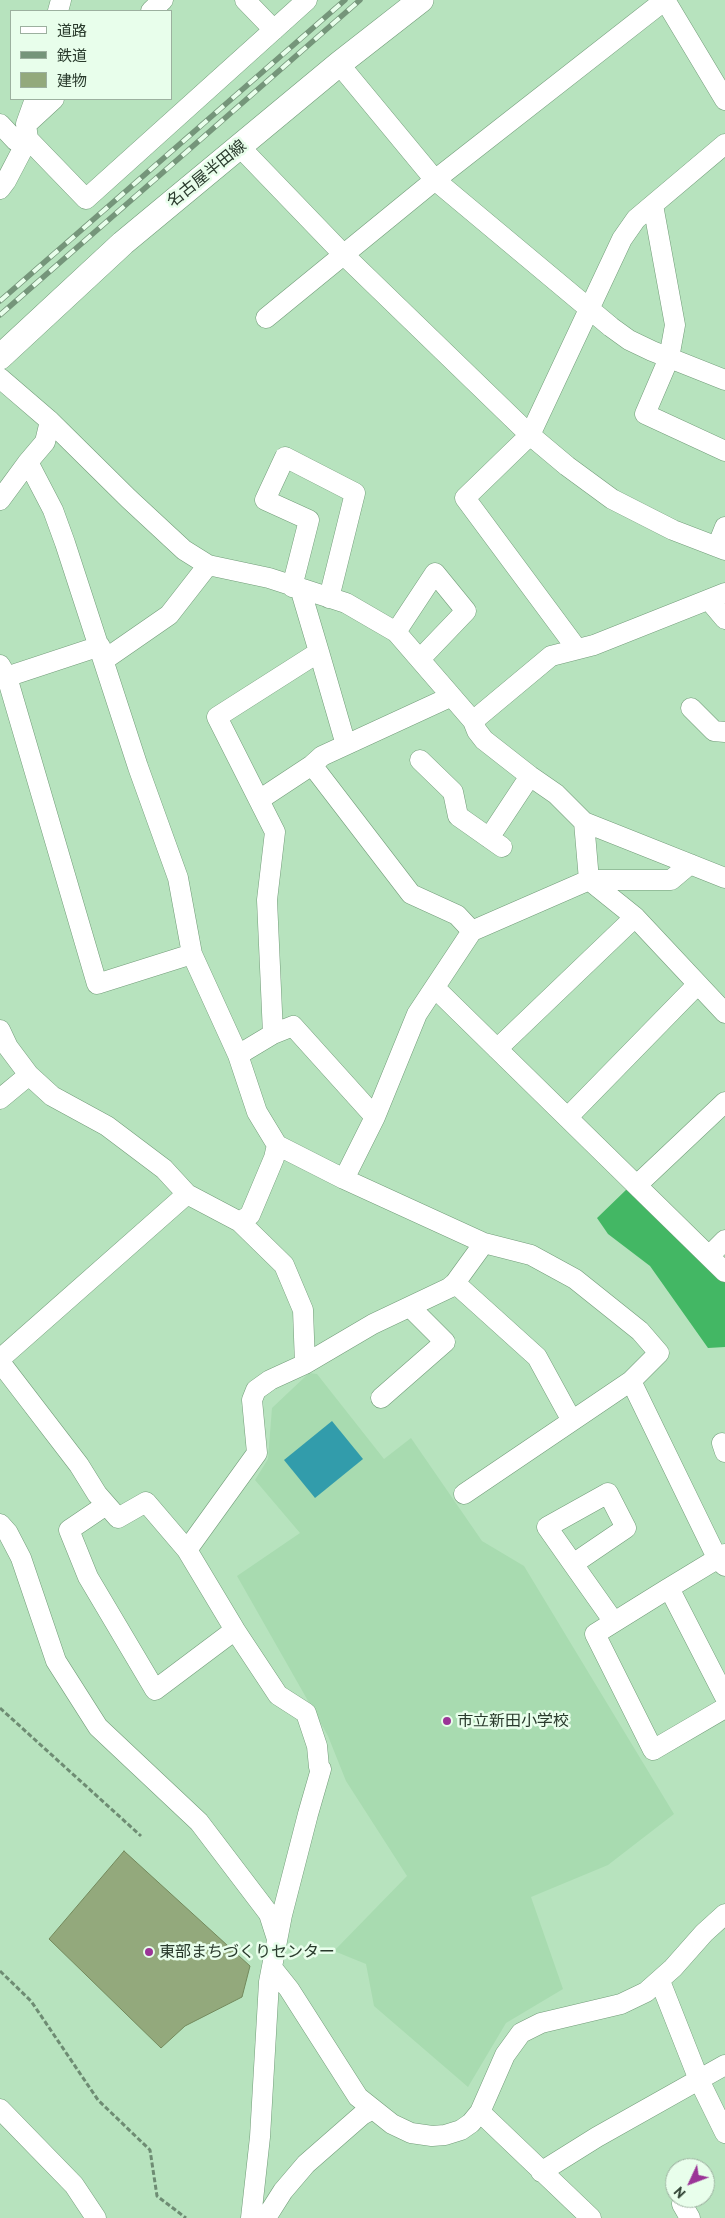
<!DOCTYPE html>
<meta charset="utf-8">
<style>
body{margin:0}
#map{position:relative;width:725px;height:2218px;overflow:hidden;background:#b7e3be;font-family:"PT Sans","Noto Sans JP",sans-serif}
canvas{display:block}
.legend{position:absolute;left:10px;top:10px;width:162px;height:90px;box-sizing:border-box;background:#e8feeb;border:1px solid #9cb09f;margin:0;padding:6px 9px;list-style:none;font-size:15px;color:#293a2c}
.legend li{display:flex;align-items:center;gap:10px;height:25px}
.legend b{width:25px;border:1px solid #9cb09f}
.north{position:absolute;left:665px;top:2158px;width:50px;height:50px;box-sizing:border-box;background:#e8feeb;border:1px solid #9cb09f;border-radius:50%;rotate:227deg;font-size:14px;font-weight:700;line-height:20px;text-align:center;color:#293a2c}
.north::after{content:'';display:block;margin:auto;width:18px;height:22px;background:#9b3497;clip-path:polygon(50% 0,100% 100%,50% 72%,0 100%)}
</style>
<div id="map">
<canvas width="725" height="2218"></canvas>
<ul class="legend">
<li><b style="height:6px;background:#fff"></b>道路</li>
<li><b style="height:6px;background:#75957a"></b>鉄道</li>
<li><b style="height:14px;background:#93a97c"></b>建物</li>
</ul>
<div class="north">N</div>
</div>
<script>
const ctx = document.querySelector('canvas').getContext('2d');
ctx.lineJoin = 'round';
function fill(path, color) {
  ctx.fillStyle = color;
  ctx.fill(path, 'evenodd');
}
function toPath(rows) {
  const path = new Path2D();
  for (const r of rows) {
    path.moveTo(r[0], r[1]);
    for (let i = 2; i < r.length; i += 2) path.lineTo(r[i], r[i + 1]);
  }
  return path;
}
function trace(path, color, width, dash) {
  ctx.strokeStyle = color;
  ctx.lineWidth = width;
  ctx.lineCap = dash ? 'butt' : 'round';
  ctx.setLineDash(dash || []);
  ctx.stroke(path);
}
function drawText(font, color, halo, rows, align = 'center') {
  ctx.font = font + ' "PT Sans","Noto Sans JP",sans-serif';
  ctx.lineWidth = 5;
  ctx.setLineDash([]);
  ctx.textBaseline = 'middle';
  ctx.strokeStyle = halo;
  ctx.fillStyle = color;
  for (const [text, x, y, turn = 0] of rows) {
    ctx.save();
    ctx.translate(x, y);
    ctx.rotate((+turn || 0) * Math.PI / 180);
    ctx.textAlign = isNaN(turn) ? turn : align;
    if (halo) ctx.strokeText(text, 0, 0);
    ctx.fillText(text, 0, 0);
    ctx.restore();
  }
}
const built = toPath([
 [309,1373,317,1374,384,1459,411,1438,482,1541,524,1566,674,1814,608,1865,531,1897,563,1989,506,2023,468,2087,374,2006,366,1964,334,1951,407,1876,346,1781,328,1736,237,1576,300,1533,255,1480,268,1459,272,1408]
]);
const forest = toPath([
 [627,1189,725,1279,725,1347,708,1348,650,1266,608,1234,597,1218]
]);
const water = toPath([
 [332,1421,363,1459,315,1498,284,1460]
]);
const building = toPath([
 [124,1851,250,1966,242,1997,185,2026,161,2048,49,1939,124,1851]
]);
const path = toPath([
 [0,1708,141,1836],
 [0,1971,31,2001,98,2100,150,2150,157,2196,186,2218]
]);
const minor = toPath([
 [245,0,274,30],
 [665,0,725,100],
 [58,11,61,0],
 [151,11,163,0],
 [339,64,435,180,611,327,629,340,652,351,725,380],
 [28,123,54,99],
 [0,124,16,141,28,139],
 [28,139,86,199,307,0],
 [240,147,343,254,530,435,567,466,612,499,673,530,725,550],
 [0,189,6,181,28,139,26,124,35,99],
 [653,205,675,325,669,358,645,414,725,451],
 [266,318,435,180,665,0],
 [0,378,50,421,129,499,184,550,208,565,269,578,346,603,396,632,473,721,477,731,484,740,530,776,556,794,584,822,725,878],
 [50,421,45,442,28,462,53,510,65,543,138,767,178,878,192,954,238,1055,257,1112,277,1145,344,1179,484,1243,531,1255,575,1279,640,1331,659,1353,631,1381,464,1494],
 [0,500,28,462],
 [717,547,725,527],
 [292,587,309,520,265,500,285,457,355,493,329,598],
 [711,599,714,606,725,619],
 [396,632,435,573,466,611,421,658],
 [577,649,465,498,530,435,622,239,636,219,725,144],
 [319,652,346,745],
 [104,660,169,615,208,565],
 [0,665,7,677,97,984,192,954],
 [0,679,100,646],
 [450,697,322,756,312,765,411,894,457,915,472,931],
 [691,708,714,731,725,732],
 [473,721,551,656,594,645,725,593],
 [420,760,453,792,458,816,502,847],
 [259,800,312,765],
 [584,822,589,880,671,880,690,864],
 [489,838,530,776],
 [435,988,725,1272],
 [0,1030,8,1047,29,1075,52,1096,107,1126,164,1169,187,1194,240,1222,250,1215,274,1158,277,1145],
 [273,1034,267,900,275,832,217,717,319,652,300,588],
 [497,1049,635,917],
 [238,1055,273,1034,293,1026,375,1117],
 [0,1099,29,1075],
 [568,1117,697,985],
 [344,1179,375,1117,417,1014,472,931,589,880,635,917,725,1013],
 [637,1185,725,1102],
 [240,1222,284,1265,303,1310,305,1364],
 [709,1256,725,1240],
 [455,1283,537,1357,572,1421],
 [0,1359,187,1194],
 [0,1362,79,1465,97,1494,118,1518,146,1502,187,1550,235,1630,278,1695,306,1713,317,1746,319,1767,321,1769,308,1814,282,1915,269,1982,260,2137,251,2218],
 [631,1381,718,1560,725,1566],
 [381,1398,445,1342,410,1307],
 [722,1443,725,1452],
 [106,1505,69,1530,88,1577,155,1690,235,1630],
 [0,1524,8,1533,21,1558,56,1661,98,1727,199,1822,269,1914,277,1939],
 [187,1550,257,1453,252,1400,256,1390,270,1380,305,1364,373,1324,449,1288,455,1283,484,1243],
 [725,1554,669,1588,725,1697],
 [573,1564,626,1528,608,1493,547,1527,573,1564,614,1622],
 [669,1588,595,1634,653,1750,725,1708],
 [273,1969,289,1989,358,2097,392,2124,411,2133,432,2136,445,2135,461,2130,471,2123,480,2112,505,2055,521,2033,541,2023,621,2004,646,1992,673,1968,704,1933,725,1914],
 [660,1981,699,2080,725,2133],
 [0,2109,74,2185,96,2218],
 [480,2112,591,2218],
 [541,2172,597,2137,725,2065],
 [682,2204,690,2218],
 [262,2218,269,2213,283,2191,306,2164,362,2115,373,2109]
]);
const major = toPath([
 [0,357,123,243,339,64,421,0]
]);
const rail = toPath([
 [0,301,345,0],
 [0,315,360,0]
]);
const markers = [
 [447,1721,5,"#9b3497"],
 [149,1952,5,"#9b3497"]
];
const streetNames = [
 ["名古屋半田線",207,174,-39]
];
const poiNames = [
 ["市立新田小学校",457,1721],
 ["東部まちづくりセンター",159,1952]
];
fill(built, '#a8dbb0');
fill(forest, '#43b764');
fill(water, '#329cab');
fill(building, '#93a97c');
trace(building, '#73895c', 1);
trace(minor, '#729c79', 21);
trace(major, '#729c79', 26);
trace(path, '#6e8c73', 3, [5, 2.5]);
trace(minor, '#fff', 20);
trace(major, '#fff', 25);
trace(rail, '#75957a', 5.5);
trace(rail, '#e8feeb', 4, [11]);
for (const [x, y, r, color] of markers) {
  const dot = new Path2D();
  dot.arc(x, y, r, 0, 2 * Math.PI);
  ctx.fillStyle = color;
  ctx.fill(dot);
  trace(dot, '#e8feeb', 2);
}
drawText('16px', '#293a2c', '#e8feeb', streetNames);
drawText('16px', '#293a2c', '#e8feeb', poiNames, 'left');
</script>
